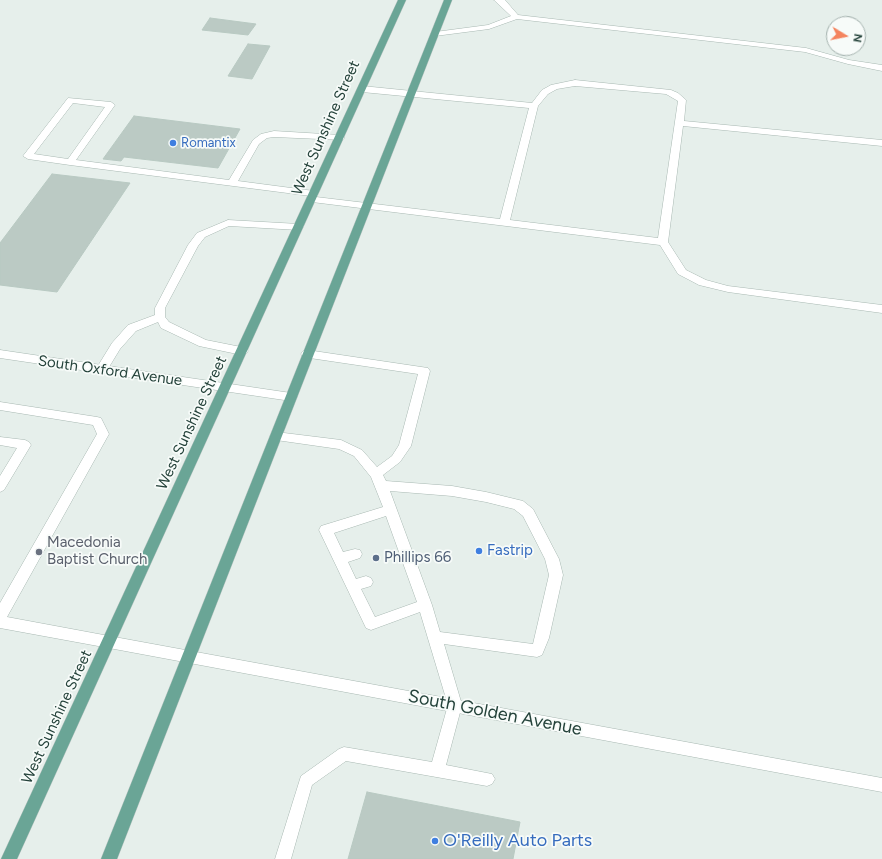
<!DOCTYPE html>
<style>
body{margin:0}
#map{position:relative;width:882px;height:859px;overflow:hidden;background:#e6efeb;font-family:Figtree,sans-serif}
canvas{display:block}
.north{position:absolute;left:826px;top:16px;width:40px;height:40px;box-sizing:border-box;background:#f7fbf9;border:1px solid #a3b1ad;border-radius:50%;rotate:100deg;font-size:11px;font-weight:700;line-height:16px;text-align:center;color:#24423a}
.north::after{content:'';display:block;margin:auto;width:14px;height:18px;background:#f4845f;clip-path:polygon(50% 0,100% 100%,50% 72%,0 100%)}
</style>
<div id="map">
<canvas width="882" height="859"></canvas>
<div class="north">N</div>
</div>
<script>
const ctx = document.querySelector('canvas').getContext('2d');
ctx.lineJoin = 'round';
function fill(path, color) {
  ctx.fillStyle = color;
  ctx.fill(path, 'evenodd');
}
function toPath(rows) {
  const path = new Path2D();
  for (const r of rows) {
    path.moveTo(r[0], r[1]);
    for (let i = 2; i < r.length; i += 2) path.lineTo(r[i], r[i + 1]);
  }
  return path;
}
function trace(path, color, width, dash) {
  ctx.strokeStyle = color;
  ctx.lineWidth = width;
  ctx.lineCap = dash ? 'butt' : 'round';
  ctx.setLineDash(dash || []);
  ctx.stroke(path);
}
function drawText(font, color, halo, rows, align = 'center') {
  ctx.font = font + ' Figtree,sans-serif';
  ctx.lineWidth = 3.5;
  ctx.setLineDash([]);
  ctx.textBaseline = 'middle';
  ctx.strokeStyle = halo;
  ctx.fillStyle = color;
  for (const [text, x, y, turn = 0] of rows) {
    ctx.save();
    ctx.translate(x, y);
    ctx.rotate((+turn || 0) * Math.PI / 180);
    ctx.textAlign = isNaN(turn) ? turn : align;
    if (halo) ctx.strokeText(text, 0, 0);
    ctx.fillText(text, 0, 0);
    ctx.restore();
  }
}
const building = toPath([
 [210,18,256,24,248,35,202,30,210,18],
 [248,44,270,46,252,79,228,76,248,44],
 [134,116,240,129,218,168,124,157,121,161,103,159,134,116],
 [52,174,130,183,57,292,0,285,0,243,52,174],
 [367,792,520,822,513,859,348,859,367,792]
]);
const lane = toPath([
 [494,0,505,0,518,15,806,48,849,60,882,65,882,71,848,64,805,52,517,19,489,29,435,36,431,34,435,32,488,25,511,16,494,0],
 [575,80,671,90,678,93,686,100,684,121,882,140,882,146,683,126,668,242,686,270,706,280,728,286,882,305,882,313,728,292,699,285,678,274,660,245,312,202,307,199,311,196,70,165,28,159,23,156,68,98,111,102,115,105,76,160,229,180,253,140,261,134,274,131,340,135,345,138,343,140,274,137,267,138,259,144,238,181,314,191,319,194,316,197,500,219,529,108,362,92,358,89,362,86,532,103,542,90,551,85,575,80],
 [575,86,666,94,678,101,658,238,510,220,538,106,548,94,557,89,575,86],
 [73,103,105,107,68,159,34,154,73,103],
 [228,220,299,224,304,227,299,230,229,226,205,237,198,246,165,308,165,317,169,322,206,340,246,348,248,351,246,354,242,355,199,346,161,328,158,322,136,331,120,349,106,372,98,372,96,369,112,343,128,325,155,315,155,308,188,245,197,233,228,220],
 [307,350,428,368,430,371,411,446,400,462,383,475,386,481,452,486,486,492,523,501,533,509,559,559,563,575,549,638,542,655,537,657,444,644,462,705,446,765,492,774,495,779,492,784,487,786,346,761,312,785,291,859,275,859,301,776,339,749,344,747,432,762,448,705,420,612,371,630,366,628,319,530,321,526,383,507,371,477,354,456,339,449,276,440,272,439,270,436,272,433,276,432,341,440,362,450,377,467,392,456,399,445,418,374,303,357,301,354,303,351,307,350],
 [390,491,452,496,486,502,514,509,523,516,545,559,549,575,533,644,440,632,432,605,390,491],
 [386,516,417,602,375,617,361,589,371,586,373,582,371,578,366,576,356,579,348,562,360,558,362,554,360,550,355,549,343,552,334,533,386,516],
 [0,402,97,417,101,418,109,434,7,617,109,636,114,638,116,642,114,646,109,648,0,628,0,603,97,434,93,425,0,410,0,402],
 [0,437,25,440,29,442,31,445,4,490,0,492,0,476,17,448,0,445,0,437]
]);
const street = toPath([
 [0,350,291,393,295,394,297,397,295,400,291,401,0,358,0,350],
 [109,636,882,778,882,792,109,648,104,646,102,642,104,638,109,636]
]);
const primary = toPath([
 [398,0,406,0,17,859,1,859,398,0],
 [444,0,452,0,117,859,101,859,444,0]
]);
const markers = [
 [173,143,4,"#3f7fe0"],
 [479,551,4,"#3f7fe0"],
 [39,552,4,"#6b7280"],
 [376,558,4,"#5c6f8a"],
 [435,841,4,"#3f7fe0"]
];
const farShopnames = [
 ["Romantix",181,143]
];
const streetNames = [
 ["West Sunshine Street",326,128,-66],
 ["South Oxford Avenue",110,371,8],
 ["West Sunshine Street",192,423,-65],
 ["West Sunshine Street",57,717,-65]
];
const worshipNames = [
 ["Macedonia",47,543],
 ["Baptist Church",47,560]
];
const shopNames = [
 ["Fastrip",487,551]
];
const serviceNames = [
 ["Phillips 66",384,558]
];
const nearStreetnames = [
 ["South Golden Avenue",495,713,11]
];
const nearShopnames = [
 ["O'Reilly Auto Parts",443,841]
];
fill(building, '#bbcac4');
trace(building, '#b8c9c2', 1);
trace(lane, '#a8b8b2', 1);
trace(street, '#a8b8b2', 1);
trace(primary, '#c2cac8', 1);
fill(lane, '#fff');
fill(street, '#fff');
fill(primary, '#6aa596');
for (const [x, y, r, color] of markers) {
  const dot = new Path2D();
  dot.arc(x, y, r, 0, 2 * Math.PI);
  ctx.fillStyle = color;
  ctx.fill(dot);
  trace(dot, '#f7fbf9', 1.5);
}
drawText('13px', '#366cbe', '#f7fbf9', farShopnames, 'left');
drawText('15px', '#24423a', '#f7fbf9', streetNames);
drawText('15px', '#5b616d', '#f7fbf9', worshipNames, 'left');
drawText('15px', '#366cbe', '#f7fbf9', shopNames, 'left');
drawText('15px', '#4e5e75', '#f7fbf9', serviceNames, 'left');
drawText('18px', '#24423a', '#f7fbf9', nearStreetnames);
drawText('18px', '#366cbe', '#f7fbf9', nearShopnames, 'left');
</script>
